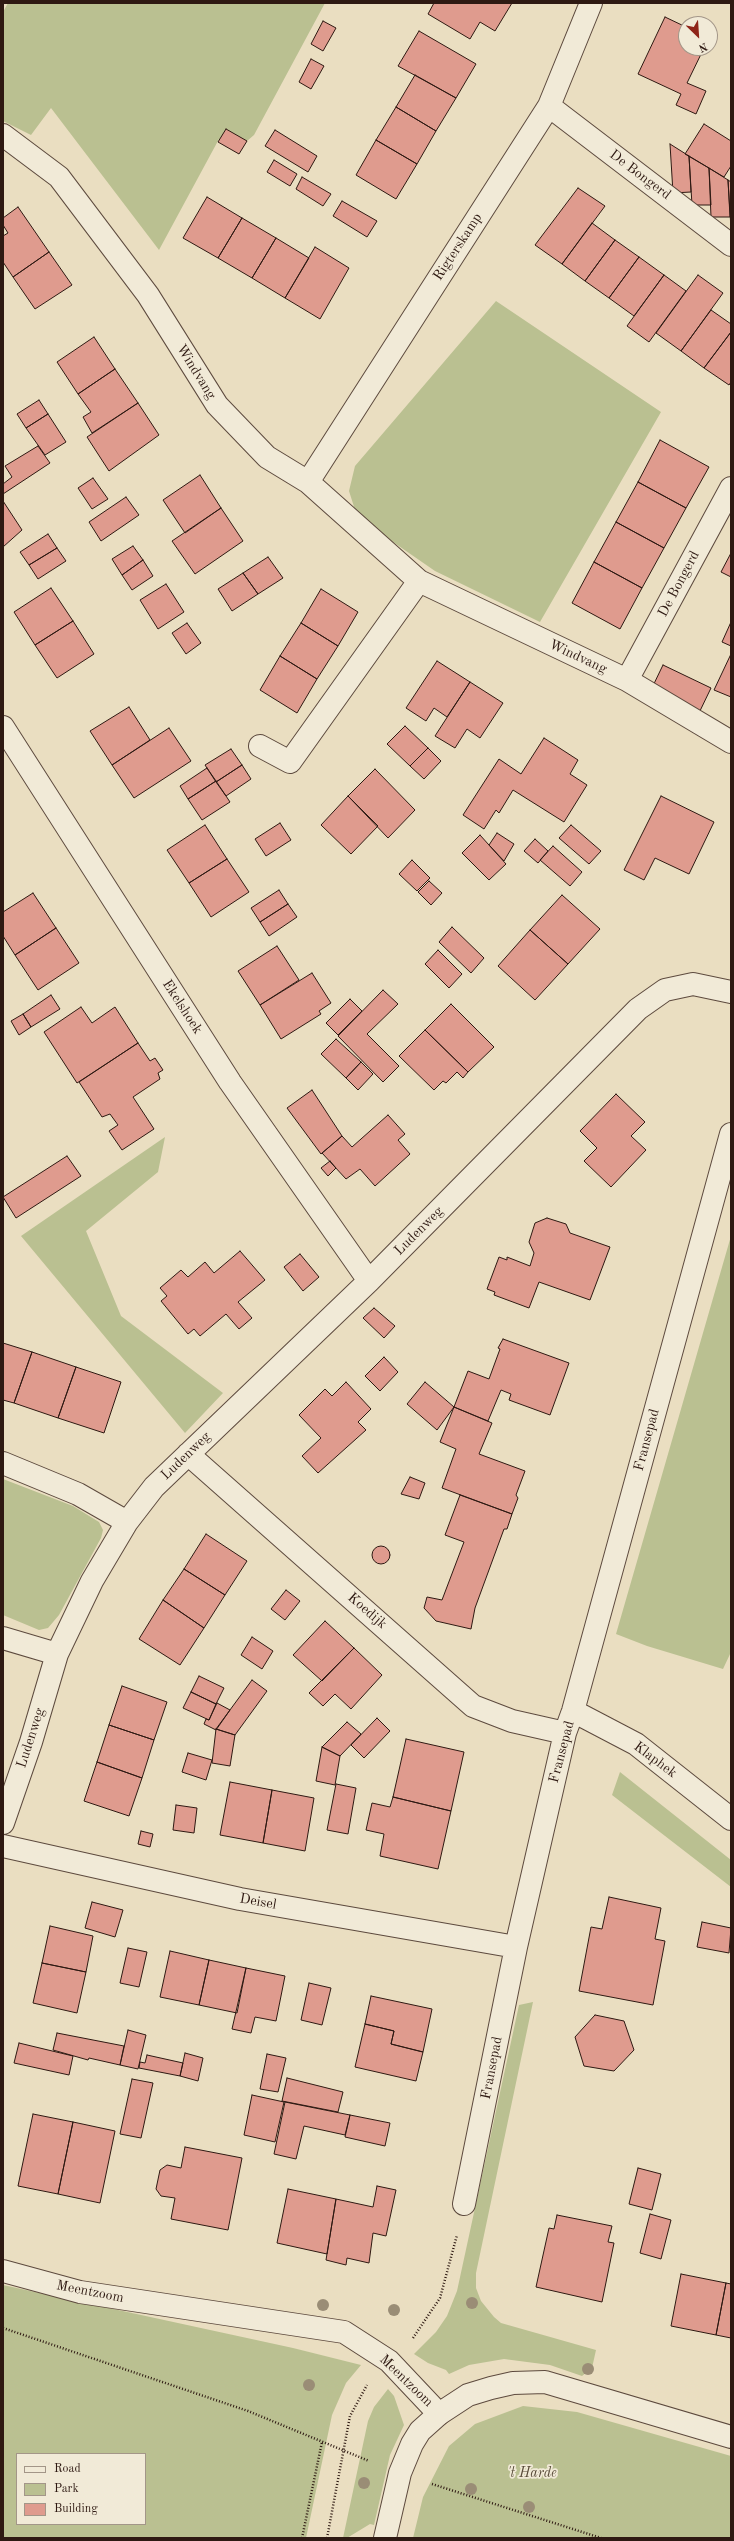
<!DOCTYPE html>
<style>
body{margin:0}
#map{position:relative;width:734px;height:2541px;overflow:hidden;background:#eadec1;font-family:"Old Standard TT",serif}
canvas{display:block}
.frame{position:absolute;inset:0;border:4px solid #2e1912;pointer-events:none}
.legend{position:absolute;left:16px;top:2453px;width:130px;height:72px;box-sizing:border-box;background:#f1ead7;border:1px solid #a39688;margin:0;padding:5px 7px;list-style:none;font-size:12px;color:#2e1912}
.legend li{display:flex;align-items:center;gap:8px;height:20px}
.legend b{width:20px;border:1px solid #a39688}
.north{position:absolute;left:678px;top:16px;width:40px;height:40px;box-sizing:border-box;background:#f1ead7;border:1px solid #a39688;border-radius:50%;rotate:155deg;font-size:11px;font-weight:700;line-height:16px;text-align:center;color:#2e1912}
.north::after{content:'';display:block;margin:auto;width:14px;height:18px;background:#8f2418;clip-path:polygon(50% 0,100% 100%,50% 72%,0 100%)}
</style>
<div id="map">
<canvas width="734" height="2541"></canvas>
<div class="frame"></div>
<ul class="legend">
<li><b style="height:5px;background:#f1ead7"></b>Road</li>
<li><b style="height:11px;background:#bac091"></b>Park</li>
<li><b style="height:11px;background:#df9b8e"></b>Building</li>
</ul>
<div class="north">N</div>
</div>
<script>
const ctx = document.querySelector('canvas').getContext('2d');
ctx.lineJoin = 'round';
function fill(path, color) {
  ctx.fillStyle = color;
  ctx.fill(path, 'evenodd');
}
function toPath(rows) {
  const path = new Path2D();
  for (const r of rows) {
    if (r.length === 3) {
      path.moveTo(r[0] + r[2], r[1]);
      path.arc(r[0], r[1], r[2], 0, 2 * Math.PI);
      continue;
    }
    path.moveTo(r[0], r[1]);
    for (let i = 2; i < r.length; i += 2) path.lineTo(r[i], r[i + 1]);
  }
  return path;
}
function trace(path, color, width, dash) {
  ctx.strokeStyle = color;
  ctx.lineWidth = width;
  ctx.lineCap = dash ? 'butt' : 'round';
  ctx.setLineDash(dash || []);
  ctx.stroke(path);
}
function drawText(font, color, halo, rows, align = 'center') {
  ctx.font = font + ' "Old Standard TT",serif';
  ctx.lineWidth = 3.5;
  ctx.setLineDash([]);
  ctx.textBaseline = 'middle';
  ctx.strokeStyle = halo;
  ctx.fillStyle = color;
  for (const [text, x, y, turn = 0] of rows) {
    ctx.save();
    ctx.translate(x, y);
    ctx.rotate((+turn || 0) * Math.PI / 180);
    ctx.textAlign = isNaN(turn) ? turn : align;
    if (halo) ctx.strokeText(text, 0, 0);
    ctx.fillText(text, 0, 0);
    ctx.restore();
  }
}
const green = toPath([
 [8,3,325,3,254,135,247,141,228,138,219,139,159,250,51,108,31,135,3,121,3,12],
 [496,301,661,412,540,622,435,571,380,533,356,513,349,491,355,466],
 [165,1137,158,1172,86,1231,121,1316,223,1393,185,1433,21,1236],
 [731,1236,731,1652,723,1669,647,1646,616,1634],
 [3,1479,73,1506,99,1522,103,1530,101,1538,59,1615,48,1628,39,1630,3,1615],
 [620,1772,731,1860,731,1887,612,1795],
 [533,2002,476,2273,476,2288,481,2301,494,2317,501,2323,596,2350,592,2368,582,2376,550,2365,504,2359,469,2365,449,2374,446,2370,428,2363,414,2354,436,2332,447,2316,457,2291,519,2005],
 [3,2285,293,2348,361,2365,346,2383,332,2415,306,2538,3,2538],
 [17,2454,145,2454,145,2524,17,2524],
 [388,2389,394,2396,404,2425,390,2455,374,2525,370,2524,347,2538,343,2538,368,2421,374,2407],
 [523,2406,577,2412,731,2456,731,2538,413,2538,423,2497,449,2446,475,2424]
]);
const building = toPath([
 [434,3,512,3,495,31,480,22,470,39,428,14,434,3],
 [665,17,686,27,686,48,704,48,687,83,706,91,696,114,676,105,681,94,638,74,665,17],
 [323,21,336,28,323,51,311,44,323,21],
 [419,31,476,64,456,98,398,66,419,31],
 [311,59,324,66,311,89,299,82,311,59],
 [415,75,456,98,436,131,396,107,415,75],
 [396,107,436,131,417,164,376,140,396,107],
 [704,124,731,141,731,166,724,177,685,154,704,124],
 [226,129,247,141,239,154,218,142,226,129],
 [275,130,317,156,308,172,265,146,275,130],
 [376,140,417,164,396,199,356,175,376,140],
 [670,144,689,156,691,192,673,193,670,144],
 [689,156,709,168,711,205,692,205,689,156],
 [274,160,297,174,290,186,267,172,274,160],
 [709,168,728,180,730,217,711,217,709,168],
 [302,177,331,194,323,206,296,189,302,177],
 [728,180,731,182,731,229,728,180],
 [578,188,605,206,562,264,535,245,578,188],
 [207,197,242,218,218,258,183,238,207,197],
 [342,201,377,221,367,237,333,216,342,201],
 [18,207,49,252,13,277,3,262,3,236,8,233,3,225,3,218,18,207],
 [242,218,276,238,252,278,218,258,242,218],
 [592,223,615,240,585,281,562,264,592,223],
 [276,238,309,258,285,298,252,278,276,238],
 [615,240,639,257,609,298,585,281,615,240],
 [315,247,349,268,320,319,285,298,315,247],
 [49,252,72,285,35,309,13,277,49,252],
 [639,257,664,275,634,316,609,298,639,257],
 [664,275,686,291,649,342,627,326,664,275],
 [698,275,723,293,681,351,656,333,698,275],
 [711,310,731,324,731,332,704,368,681,351,711,310],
 [731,332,731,382,729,385,704,368,731,332],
 [94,337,115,369,78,394,57,362,94,337],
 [115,369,138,403,92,433,83,417,91,412,78,394,115,369],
 [39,400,48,414,26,428,17,414,39,400],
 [138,403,159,435,109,471,87,437,138,403],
 [48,414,66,442,45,455,26,428,48,414],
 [660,440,709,467,686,508,638,482,660,440],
 [38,446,50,463,3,494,3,484,12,477,5,466,38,446],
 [200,475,221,508,185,533,163,500,200,475],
 [93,478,108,499,92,509,78,488,93,478],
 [638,482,686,508,664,548,616,522,638,482],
 [126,497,139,515,101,541,89,522,126,497],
 [3,501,22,530,3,547,3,501],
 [221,508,243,541,195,574,172,541,221,508],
 [616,522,664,548,642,588,594,562,616,522],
 [48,534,57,548,29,565,20,552,48,534],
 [133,546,143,560,122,575,112,559,133,546],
 [57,548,66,561,38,579,29,565,57,548],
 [731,553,731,577,721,572,731,553],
 [268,557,283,578,258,594,243,573,268,557],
 [143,560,153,576,132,590,122,575,143,560],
 [594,562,642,588,620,629,572,603,594,562],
 [243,573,258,594,232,611,218,589,243,573],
 [166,584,184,612,158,629,140,600,166,584],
 [51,588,73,621,35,645,14,612,51,588],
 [321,589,358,612,338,646,301,623,321,589],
 [73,621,94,654,57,678,35,645,73,621],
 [731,622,731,646,722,642,731,622],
 [187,623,201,643,186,654,172,633,187,623],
 [301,623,338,646,317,679,280,656,301,623],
 [731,654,731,697,714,690,731,654],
 [280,656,317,679,297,713,260,690,280,656],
 [437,661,470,682,447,717,434,708,426,721,406,708,437,661],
 [663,665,711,688,698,715,650,692,663,665],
 [470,682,503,703,480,738,467,729,455,748,435,736,470,682],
 [129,707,150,740,112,765,90,731,129,707],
 [405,726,428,748,410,766,387,744,405,726],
 [169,728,191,761,134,798,112,765,169,728],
 [544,738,578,760,570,774,587,785,564,822,513,790,499,813,496,810,484,829,463,815,499,759,521,774,544,738],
 [428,748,441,761,424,779,410,766,428,748],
 [231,749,242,765,216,782,205,765,231,749],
 [242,765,251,779,226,796,216,782,242,765],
 [207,768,216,781,188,799,180,786,207,768],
 [375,769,415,810,388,838,348,796,375,769],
 [216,781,230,802,202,820,188,799,216,781],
 [348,796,378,826,351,854,321,825,348,796],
 [661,796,714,822,689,874,655,858,644,880,624,870,661,796],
 [280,823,291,840,266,856,255,839,280,823],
 [205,825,227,859,189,883,167,850,205,825],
 [571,825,601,851,589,864,559,838,571,825],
 [497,833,514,844,504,861,489,845,497,833],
 [480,835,506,864,489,880,462,853,480,835],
 [535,839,548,851,538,863,524,851,535,839],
 [553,846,582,872,570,886,540,860,553,846],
 [227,859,249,892,211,917,189,883,227,859],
 [412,860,430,878,417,891,399,874,412,860],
 [429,881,442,893,431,905,418,892,429,881],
 [279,890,288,904,260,922,251,908,279,890],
 [33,893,56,928,15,955,3,936,3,912,33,893],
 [562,895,600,929,568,964,530,930,562,895],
 [288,904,297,917,269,936,260,922,288,904],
 [452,927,484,958,471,973,439,942,452,927],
 [56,928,79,963,38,990,15,955,56,928],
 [530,930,568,964,535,1000,498,966,530,930],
 [277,946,299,980,260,1005,238,971,277,946],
 [438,950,462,974,449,988,425,964,438,950],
 [312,973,331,1003,319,1011,321,1014,281,1039,260,1005,312,973],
 [383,990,398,1004,367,1034,399,1066,383,1082,338,1036,383,990],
 [51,995,60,1009,31,1027,23,1014,51,995],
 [350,999,362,1011,338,1035,326,1023,350,999],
 [451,1004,494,1047,468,1072,425,1030,451,1004],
 [81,1007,92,1023,115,1007,138,1043,77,1083,44,1032,81,1007],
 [23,1014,31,1027,19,1035,11,1021,23,1014],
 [425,1030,468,1072,463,1078,457,1072,446,1083,443,1081,434,1090,399,1056,425,1030],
 [336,1039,361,1062,346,1078,321,1054,336,1039],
 [138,1043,150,1061,155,1058,163,1070,158,1073,160,1079,133,1097,154,1129,122,1150,109,1131,118,1125,110,1114,102,1117,79,1082,138,1043],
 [361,1062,373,1074,358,1090,346,1078,361,1062],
 [312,1090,342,1136,321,1154,287,1108,312,1090],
 [616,1094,645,1122,631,1136,646,1150,611,1187,584,1161,597,1148,580,1131,616,1094],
 [388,1115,405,1134,398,1140,410,1154,375,1186,360,1169,346,1179,322,1153,342,1136,352,1147,388,1115],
 [67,1156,81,1176,16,1218,3,1197,67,1156],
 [330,1161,336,1168,328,1176,321,1168,330,1161],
 [547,1218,566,1224,570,1233,610,1247,590,1300,539,1282,529,1308,494,1295,495,1292,487,1289,499,1257,507,1260,507,1257,530,1266,534,1253,529,1242,535,1223,547,1218],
 [240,1251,265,1280,238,1302,252,1318,239,1329,226,1314,200,1336,194,1329,188,1334,161,1301,167,1296,160,1288,181,1270,188,1277,205,1262,214,1273,240,1251],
 [300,1254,319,1277,303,1291,284,1267,300,1254],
 [374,1308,395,1326,384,1338,363,1318,374,1308],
 [503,1339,569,1363,550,1415,509,1400,511,1394,501,1390,488,1421,454,1407,468,1371,489,1379,500,1349,498,1348,503,1339],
 [3,1343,32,1352,14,1403,3,1400,3,1343],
 [32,1352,76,1367,58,1418,14,1403,32,1352],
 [384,1357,398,1372,380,1391,365,1376,384,1357],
 [76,1367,121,1382,104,1433,58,1418,76,1367],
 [346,1382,371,1409,358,1422,366,1430,318,1473,302,1456,321,1438,299,1415,325,1389,332,1396,346,1382],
 [425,1382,454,1407,437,1430,407,1404,425,1382],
 [454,1407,492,1423,479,1454,525,1471,516,1495,518,1498,512,1514,442,1488,456,1449,440,1442,454,1407],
 [410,1477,425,1483,419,1499,401,1494,410,1477],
 [460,1495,512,1514,507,1529,504,1529,475,1608,471,1629,436,1621,424,1608,427,1597,442,1600,464,1542,445,1535,460,1495],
 [206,1534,247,1561,225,1595,184,1569,206,1534],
 [381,1555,9],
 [184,1569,225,1595,204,1628,163,1600,184,1569],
 [286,1590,300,1601,285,1620,271,1609,286,1590],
 [163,1600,204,1628,180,1665,139,1639,163,1600],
 [325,1621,354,1648,322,1681,293,1655,325,1621],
 [252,1637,273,1651,262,1669,241,1655,252,1637],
 [354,1648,382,1675,351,1709,335,1694,323,1706,309,1693,354,1648],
 [199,1676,224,1688,216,1704,191,1692,199,1676],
 [252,1680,267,1691,235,1735,216,1729,252,1680],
 [122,1686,167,1702,154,1740,109,1725,122,1686],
 [191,1692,216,1704,209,1720,183,1708,191,1692],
 [217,1703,230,1710,216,1730,204,1724,206,1719,209,1720,217,1703],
 [377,1718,390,1731,364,1758,351,1745,377,1718],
 [347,1722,361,1734,340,1756,322,1747,347,1722],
 [109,1725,154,1740,142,1778,97,1762,109,1725],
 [216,1729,235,1735,230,1766,212,1763,216,1729],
 [406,1739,464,1752,451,1811,393,1797,406,1739],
 [322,1747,340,1756,335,1785,316,1781,322,1747],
 [188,1753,212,1760,206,1780,182,1772,188,1753],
 [97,1762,142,1778,129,1816,84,1801,97,1762],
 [230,1782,272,1790,263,1843,220,1835,230,1782],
 [336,1784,356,1788,348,1834,327,1830,336,1784],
 [272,1790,314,1798,305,1851,263,1843,272,1790],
 [393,1797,451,1811,438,1869,380,1856,384,1834,366,1830,372,1803,390,1807,393,1797],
 [176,1805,197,1808,194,1833,173,1830,176,1805],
 [141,1831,153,1834,150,1847,138,1844,141,1831],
 [609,1897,661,1908,655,1939,665,1941,653,2005,579,1991,591,1927,602,1929,609,1897],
 [92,1902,123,1910,115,1937,85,1928,92,1902],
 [702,1922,731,1928,729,1953,697,1947,702,1922],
 [50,1926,93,1936,86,1972,42,1963,50,1926],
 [128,1948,147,1952,139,1987,120,1983,128,1948],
 [170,1951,209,1960,199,2005,160,1997,170,1951],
 [209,1960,246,1968,237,2013,199,2005,209,1960],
 [42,1963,86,1972,77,2013,33,2003,42,1963],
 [246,1968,285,1976,276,2021,255,2017,251,2033,232,2029,246,1968],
 [309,1983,331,1988,322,2025,301,2020,309,1983],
 [371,1996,432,2009,423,2052,391,2044,394,2031,365,2024,371,1996],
 [595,2015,624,2021,634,2050,614,2071,584,2066,575,2037,595,2015],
 [365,2024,394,2031,391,2044,423,2052,416,2081,355,2067,365,2024],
 [128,2030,146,2035,138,2069,120,2065,128,2030],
 [57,2033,124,2046,120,2065,89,2058,88,2060,53,2050,57,2033],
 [19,2043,73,2056,69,2075,14,2063,19,2043],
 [185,2053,203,2058,198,2081,180,2076,185,2053],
 [267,2054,286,2058,278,2092,260,2089,267,2054],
 [147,2055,183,2063,180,2076,139,2068,140,2062,145,2063,147,2055],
 [287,2078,343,2092,338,2112,282,2101,287,2078],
 [132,2079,153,2083,141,2138,120,2134,132,2079],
 [252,2095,284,2102,275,2142,244,2135,252,2095],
 [285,2102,350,2115,345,2135,304,2126,296,2159,274,2154,285,2102],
 [33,2114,73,2122,58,2194,18,2186,33,2114],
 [350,2115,390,2123,385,2146,345,2137,350,2115],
 [73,2122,115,2131,100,2203,58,2194,73,2122],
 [185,2147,242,2158,228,2230,171,2219,175,2198,161,2196,156,2189,160,2170,167,2165,181,2168,185,2147],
 [638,2168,661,2174,652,2210,629,2204,638,2168],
 [377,2186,396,2190,386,2236,373,2233,369,2263,347,2258,346,2265,326,2260,336,2199,373,2207,377,2186],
 [288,2189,336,2199,327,2254,277,2243,288,2189],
 [650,2214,671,2220,661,2259,640,2253,650,2214],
 [557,2215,612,2226,608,2242,614,2243,602,2302,536,2287,549,2228,554,2229,557,2215],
 [681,2274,726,2283,716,2335,671,2326,681,2274],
 [726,2283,731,2284,731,2338,716,2335,726,2283]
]);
const path = toPath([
 [3,2328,248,2411,369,2461],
 [413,2338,440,2298,457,2235],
 [432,2484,601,2538],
 [302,2538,322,2442],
 [327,2538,350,2416,367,2385]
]);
const minor = toPath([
 [549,106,731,245],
 [3,135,59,177,148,295,217,405,267,457,308,482,419,581,627,680,731,742],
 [308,482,549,106,591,3],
 [627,680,731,488],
 [3,727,230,1082,369,1281],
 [260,746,290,762,419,581],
 [188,1454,473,1706,512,1721,565,1733],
 [3,1463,78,1494,127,1522],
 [3,1638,57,1654],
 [573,1711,636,1744,731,1819],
 [3,1823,31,1742,57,1654,92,1581,127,1522,154,1487,369,1281,638,1009,665,990,693,984,731,992],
 [3,1846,240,1899,516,1947],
 [464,2204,516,1947,565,1733,573,1711,731,1134],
 [3,2271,80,2292,344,2332,389,2361,439,2414]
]);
const tertiary = toPath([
 [385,2538,400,2473,412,2444,420,2431,439,2414,468,2395,491,2388,513,2383,545,2382,731,2437]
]);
const trees = [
 [472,2303],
 [323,2305],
 [394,2310],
 [588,2369],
 [309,2385],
 [364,2483],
 [471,2489],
 [529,2507]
];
const streetNames = [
 ["De Bongerd",640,175,37],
 ["Rigterskamp",458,247,-57],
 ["Windvang",196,372,58],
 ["De Bongerd",679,584,-62],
 ["Windvang",578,657,25],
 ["Ekelshoek",182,1007,57],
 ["Ludenweg",419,1231,-45],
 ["Fransepad",647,1440,-75],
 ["Ludenweg",186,1456,-44],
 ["Koedijk",367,1611,41],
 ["Ludenweg",31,1738,-72],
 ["Fransepad",562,1752,-75],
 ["Klaphek",655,1760,37],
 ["Deisel",258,1902,10],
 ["Fransepad",492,2068,-79],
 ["Meentzoom",90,2292,11],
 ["Meentzoom",406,2381,44]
];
const parkNames = [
 ["'t Harde",532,2473]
];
fill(green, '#bac091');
fill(building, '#df9b8e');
trace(building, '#2e1912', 1);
trace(minor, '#5d4a3e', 24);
trace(tertiary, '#5d4a3e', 24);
trace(path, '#2e1912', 2.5, [1, 2]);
trace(minor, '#f1ead7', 22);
trace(tertiary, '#f1ead7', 22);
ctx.fillStyle = '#9a8d76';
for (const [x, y] of trees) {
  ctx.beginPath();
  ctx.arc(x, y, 6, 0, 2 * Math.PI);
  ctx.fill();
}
drawText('14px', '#2e1912', '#f1ead7', streetNames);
drawText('italic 14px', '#584b38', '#f1ead7', parkNames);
</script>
